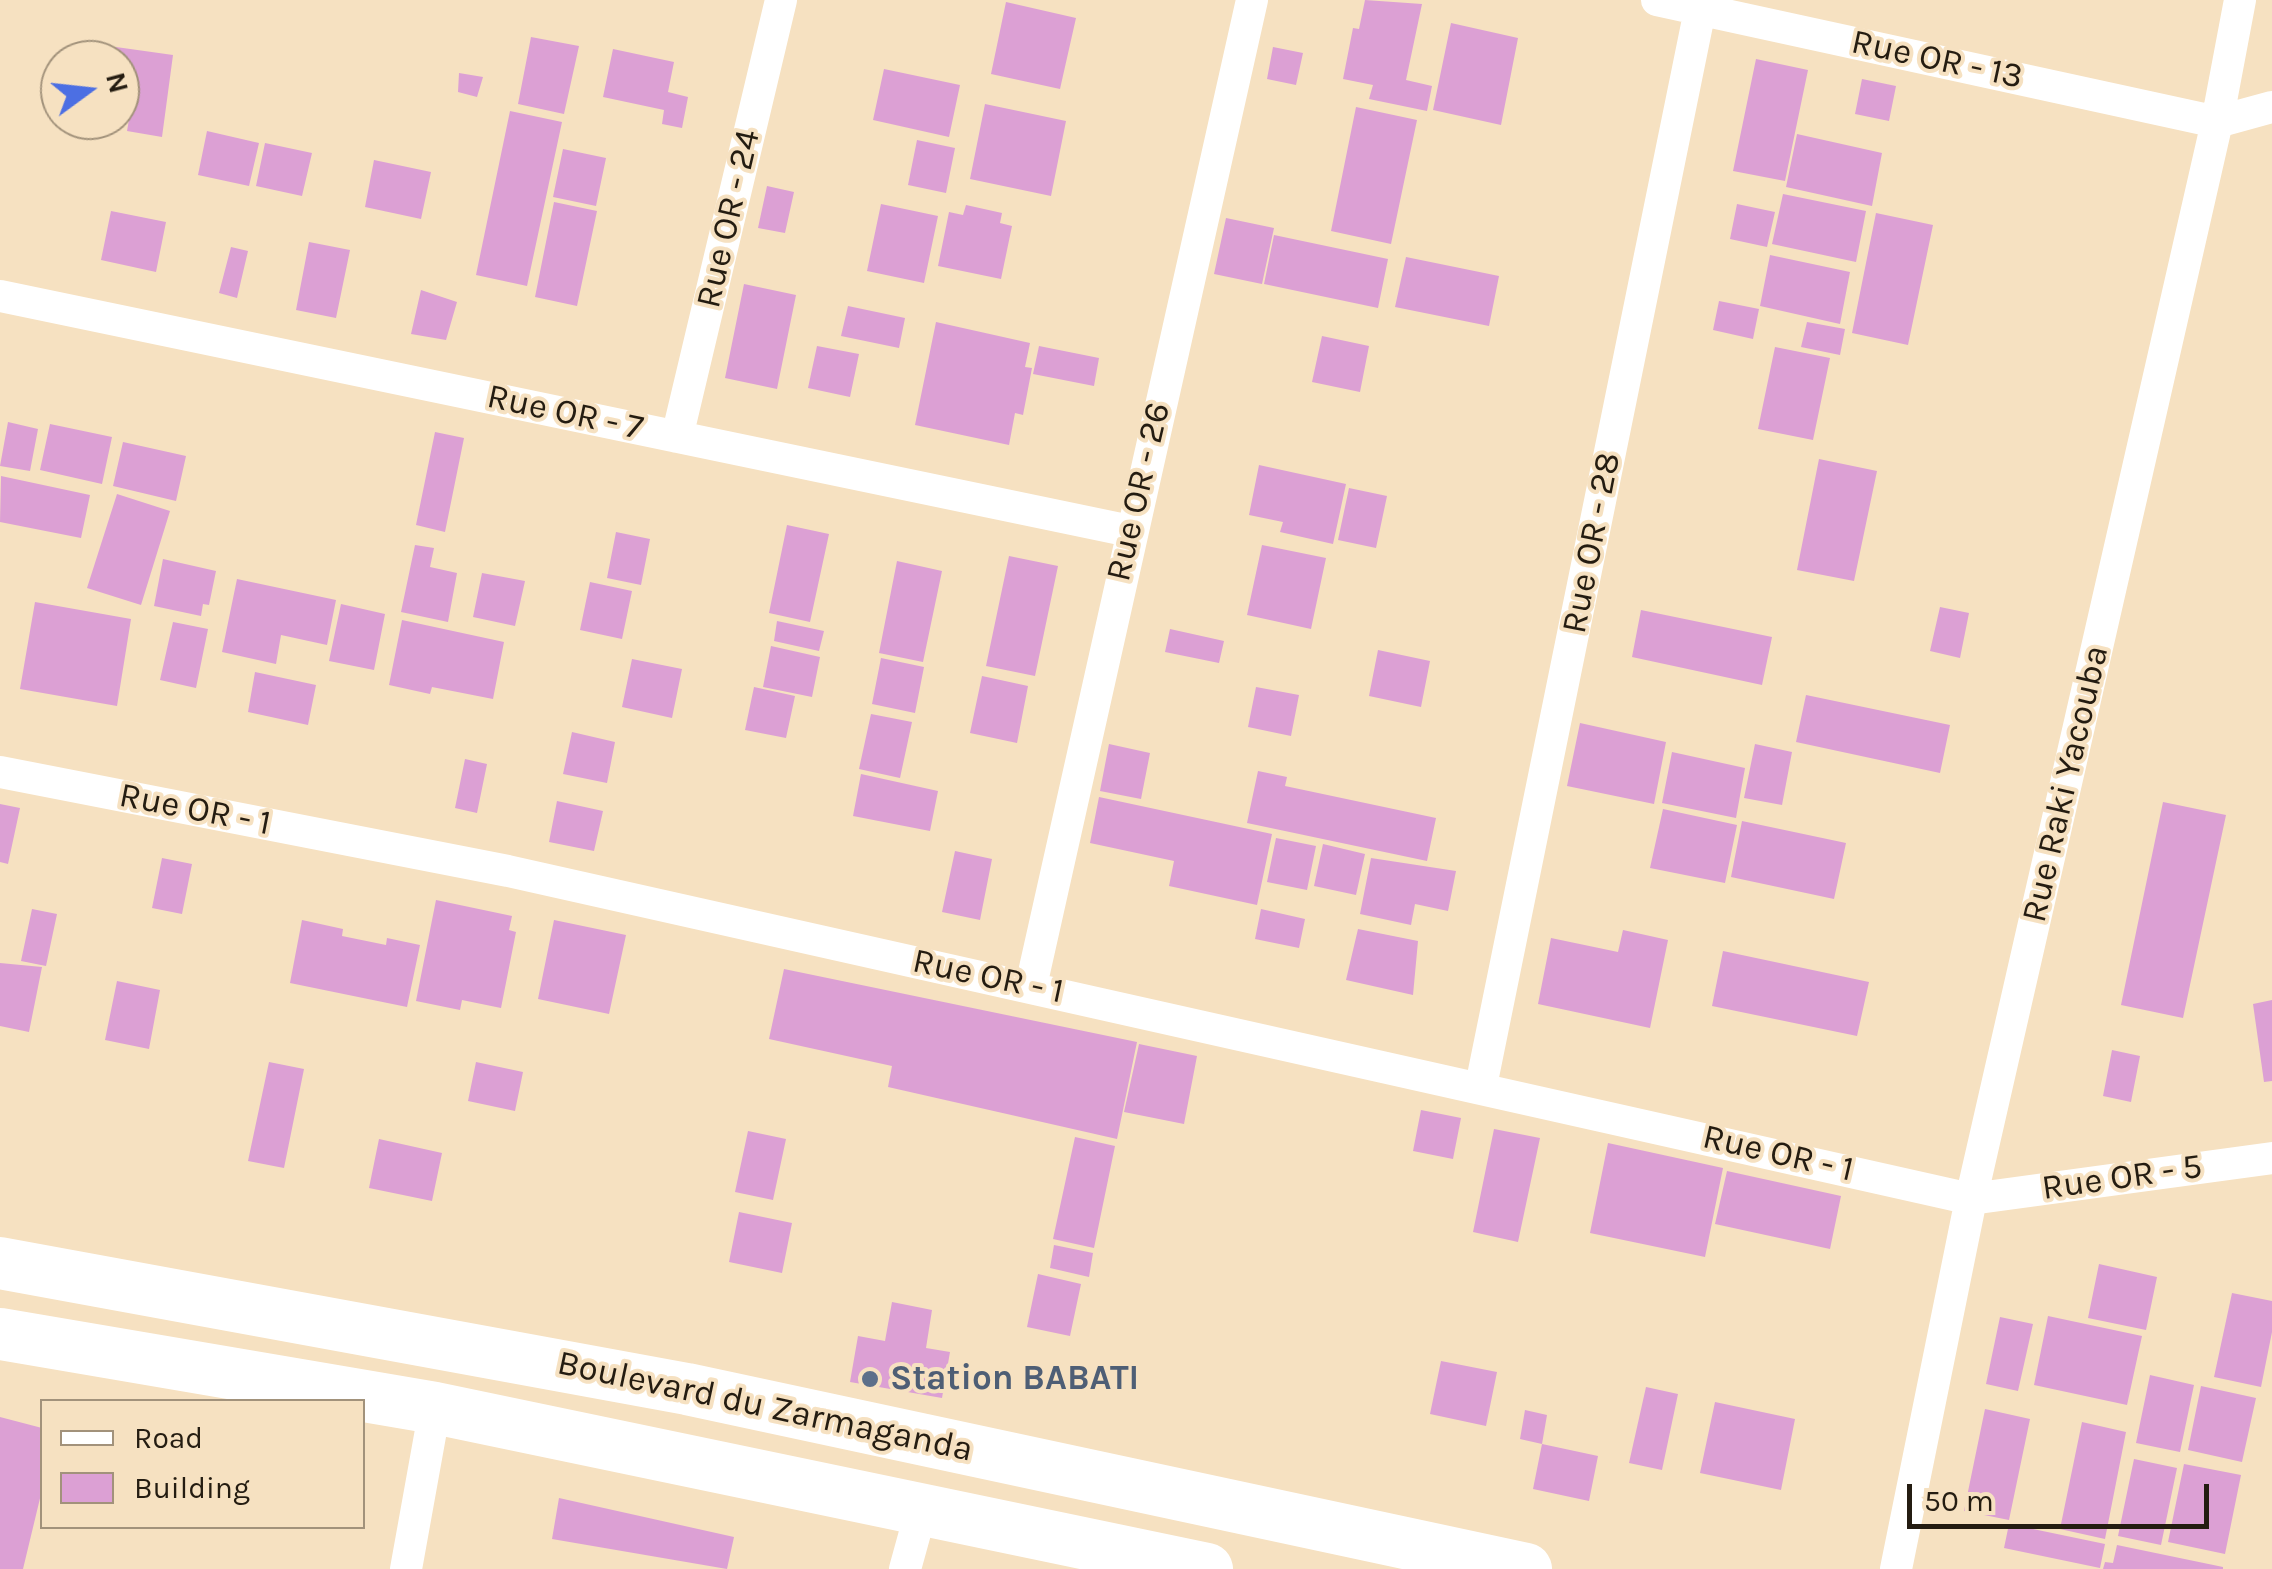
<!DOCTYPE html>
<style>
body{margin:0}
#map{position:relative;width:2272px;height:1569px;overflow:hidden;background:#f6e1c1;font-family:Karla,sans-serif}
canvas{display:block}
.legend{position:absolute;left:40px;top:1399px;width:325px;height:130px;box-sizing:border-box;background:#f6e1c1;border:2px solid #a2927b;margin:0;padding:12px 18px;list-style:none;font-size:30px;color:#241c11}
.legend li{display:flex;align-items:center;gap:20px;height:50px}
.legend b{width:50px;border:2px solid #a2927b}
.north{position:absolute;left:40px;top:40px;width:100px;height:100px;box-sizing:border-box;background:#f6e1c1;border:2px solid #a2927b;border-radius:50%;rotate:75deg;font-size:28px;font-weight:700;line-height:40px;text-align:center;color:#241c11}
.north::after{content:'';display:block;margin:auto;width:35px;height:45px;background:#4c6fe3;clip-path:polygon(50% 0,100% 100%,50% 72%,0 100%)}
.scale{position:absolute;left:1907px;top:1484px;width:302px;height:45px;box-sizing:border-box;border:5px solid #241c11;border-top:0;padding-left:12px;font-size:30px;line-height:35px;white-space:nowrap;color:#241c11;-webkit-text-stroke:8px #f6e1c1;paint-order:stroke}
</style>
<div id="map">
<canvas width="2272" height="1569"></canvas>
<ul class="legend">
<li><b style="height:12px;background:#fff"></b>Road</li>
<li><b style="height:28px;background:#dca0d4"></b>Building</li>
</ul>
<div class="north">N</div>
<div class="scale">50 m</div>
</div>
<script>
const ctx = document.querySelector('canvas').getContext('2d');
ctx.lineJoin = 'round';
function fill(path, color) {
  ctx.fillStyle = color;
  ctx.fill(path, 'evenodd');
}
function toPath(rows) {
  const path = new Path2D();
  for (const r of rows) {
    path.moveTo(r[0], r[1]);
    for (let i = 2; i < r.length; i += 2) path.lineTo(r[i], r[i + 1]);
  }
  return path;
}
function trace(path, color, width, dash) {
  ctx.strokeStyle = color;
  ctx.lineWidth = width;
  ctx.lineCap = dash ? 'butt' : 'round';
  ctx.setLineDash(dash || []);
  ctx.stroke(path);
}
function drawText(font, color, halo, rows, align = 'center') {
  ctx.font = font + ' Karla,sans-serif';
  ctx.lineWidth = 8;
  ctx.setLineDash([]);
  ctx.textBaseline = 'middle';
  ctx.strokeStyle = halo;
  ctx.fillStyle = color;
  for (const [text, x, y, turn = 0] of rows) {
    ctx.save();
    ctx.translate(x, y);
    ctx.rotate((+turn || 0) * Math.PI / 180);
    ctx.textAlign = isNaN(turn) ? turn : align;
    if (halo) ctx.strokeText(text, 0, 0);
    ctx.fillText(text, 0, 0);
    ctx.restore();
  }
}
const building = toPath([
 [1365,0,1422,4,1406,80,1432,86,1427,111,1369,99,1373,85,1343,79,1353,28,1359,29],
 [1006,2,1076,18,1060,89,991,74],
 [1451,23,1518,38,1501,125,1433,110],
 [531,37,579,46,564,114,518,104],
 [116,47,173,55,162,137,127,131,132,102,120,97,120,60,112,60],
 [1273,47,1303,53,1296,85,1267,79],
 [613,49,674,62,668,92,688,97,682,128,662,124,664,110,603,97],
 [1756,59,1808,70,1785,181,1733,171],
 [884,69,960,85,949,137,873,120],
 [459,73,483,77,477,97,458,92],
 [1862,79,1896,86,1889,121,1855,114],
 [985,104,1066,121,1051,196,970,179],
 [1356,107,1417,120,1391,244,1331,231],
 [510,111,562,122,527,286,476,275],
 [207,131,259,143,249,186,198,175],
 [1797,134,1882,153,1872,206,1786,187],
 [917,140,955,148,946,193,908,185],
 [265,143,312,153,302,196,256,186],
 [563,149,606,158,596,206,553,197],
 [374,160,431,172,421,219,365,207],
 [767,186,794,192,785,233,758,228],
 [1783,194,1866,211,1856,262,1772,244],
 [554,202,597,211,577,306,535,297],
 [881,204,938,216,924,283,867,271],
 [1737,204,1775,212,1767,247,1730,239],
 [966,205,1002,213,1000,223,1012,226,1001,279,938,266,949,212,963,215],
 [111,211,166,222,156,272,101,260],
 [1876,213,1933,225,1908,345,1852,333],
 [1226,218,1274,228,1262,284,1214,274],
 [1274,235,1388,259,1378,308,1264,284],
 [309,242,350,250,336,318,296,310],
 [231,247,248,251,237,298,219,293],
 [1770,255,1850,272,1840,324,1760,306],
 [1406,257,1499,276,1489,326,1395,307],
 [744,284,796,295,777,389,725,378],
 [421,290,457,302,446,340,411,334],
 [1719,301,1759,309,1753,339,1713,330],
 [848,306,905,318,899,348,841,336],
 [936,322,1030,343,1025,367,1032,368,1023,415,1015,413,1009,445,915,425],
 [1807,322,1845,329,1840,355,1801,347],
 [1322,336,1369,346,1360,392,1312,382],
 [817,346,859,354,850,397,808,388],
 [1039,346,1099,358,1094,386,1033,374],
 [1775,347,1830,358,1813,440,1758,429],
 [8,422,38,429,30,471,0,466],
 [50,424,112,437,102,484,40,470],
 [435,432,464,438,445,532,416,525],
 [123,442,186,456,176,501,113,486],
 [1819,459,1877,471,1854,581,1797,570],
 [1259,465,1346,484,1333,544,1280,532,1283,522,1249,515],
 [1,476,90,495,81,538,0,522],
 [1349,488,1387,496,1376,548,1338,540],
 [117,494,170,511,141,605,87,588],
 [787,525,829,534,810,622,769,613],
 [616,532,650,539,641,585,607,578],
 [415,545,434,548,430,567,457,573,448,622,401,612],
 [1262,545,1326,558,1311,629,1247,615],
 [1009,556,1058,566,1035,676,986,666],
 [163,559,216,571,209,605,203,604,201,616,154,606],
 [897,561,942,571,923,662,879,653],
 [482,573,525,581,515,626,473,617],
 [237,579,336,600,327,645,281,635,276,664,222,652],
 [590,582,632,591,622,639,580,630],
 [35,602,131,619,117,706,20,689],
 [341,604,385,614,374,670,329,661],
 [1940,607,1969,613,1960,658,1930,651],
 [1641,610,1772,637,1762,685,1632,657],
 [402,620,504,642,493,699,432,687,430,694,389,685],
 [777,621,824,631,819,651,774,641],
 [173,622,208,629,196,688,160,680],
 [1170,629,1224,641,1219,663,1165,652],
 [771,646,820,657,812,697,763,687],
 [1378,650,1430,661,1421,707,1369,696],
 [881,658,924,667,915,713,872,704],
 [632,659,682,669,672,718,622,707],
 [255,672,316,685,308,725,248,712],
 [982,676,1028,686,1017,743,970,733],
 [754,687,795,696,786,738,745,730],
 [1256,687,1299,695,1291,736,1248,727],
 [1806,695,1950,725,1940,773,1796,742],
 [871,714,912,722,900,778,859,769],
 [1580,723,1666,742,1654,804,1567,786],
 [572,732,615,742,607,783,563,774],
 [1109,744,1150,753,1141,799,1100,791],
 [1755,744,1792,752,1782,805,1744,798],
 [1672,752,1745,768,1736,818,1662,803],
 [465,759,487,764,477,813,455,808],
 [1258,771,1287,777,1285,786,1436,818,1427,861,1247,823],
 [861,774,938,791,930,831,853,816],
 [1099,797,1272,834,1257,905,1169,886,1174,861,1090,843],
 [557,801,603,811,594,851,549,842],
 [2163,802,2226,815,2183,1018,2121,1005],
 [0,804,20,808,8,864,0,862],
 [1663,809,1737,825,1725,883,1650,868],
 [1742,821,1846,843,1834,899,1731,877],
 [1276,838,1316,846,1307,890,1267,882],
 [1323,844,1365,854,1356,895,1314,886],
 [955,851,992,859,980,920,942,912],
 [162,858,192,864,182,914,152,908],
 [1371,858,1456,871,1448,911,1415,904,1411,925,1360,914],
 [436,900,512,916,509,930,516,932,501,1008,462,1000,460,1010,416,1001],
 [32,909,57,914,46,966,21,961],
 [1261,909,1305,919,1299,948,1255,939],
 [302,920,343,929,342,936,386,945,387,938,420,945,407,1007,290,983],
 [554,920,626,935,609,1014,538,999],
 [1358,929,1418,941,1413,995,1346,980],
 [1623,930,1668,940,1650,1028,1538,1004,1551,938,1618,952],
 [1723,951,1869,982,1857,1036,1712,1006],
 [0,963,42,967,29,1032,0,1026],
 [784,969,1137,1042,1117,1139,888,1087,892,1066,769,1039],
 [117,981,160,990,149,1049,105,1040],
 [2272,1000,2272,1081,2264,1082,2253,1004],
 [1139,1044,1197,1056,1184,1124,1124,1112],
 [2112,1050,2140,1056,2131,1102,2103,1096],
 [269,1062,304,1069,284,1168,248,1161],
 [476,1062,523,1072,515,1111,468,1101],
 [1421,1110,1461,1118,1453,1159,1413,1151],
 [1494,1129,1540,1138,1518,1242,1473,1232],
 [748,1131,786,1139,773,1200,735,1192],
 [1075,1137,1115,1146,1094,1248,1053,1239],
 [379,1139,442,1153,432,1201,369,1188],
 [1608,1143,1723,1168,1705,1257,1590,1233],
 [1727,1171,1841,1196,1830,1249,1715,1224],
 [739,1212,792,1223,782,1273,729,1262],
 [1054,1245,1093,1253,1089,1277,1050,1268],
 [2099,1264,2157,1277,2146,1330,2088,1318],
 [1038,1274,1081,1284,1070,1336,1027,1327],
 [2232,1293,2272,1301,2272,1332,2261,1387,2214,1377],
 [892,1302,932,1310,926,1348,950,1352,942,1398,850,1382,858,1336,885,1341],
 [2048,1316,2142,1336,2127,1405,2034,1385],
 [2000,1317,2033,1324,2018,1391,1986,1384],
 [1441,1361,1497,1372,1486,1426,1430,1414],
 [2150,1375,2194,1385,2180,1452,2136,1443],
 [2201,1386,2256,1398,2242,1462,2188,1450],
 [1646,1387,1678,1394,1662,1470,1629,1463],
 [1715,1402,1795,1419,1781,1490,1700,1473],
 [1985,1409,2030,1419,2009,1520,1964,1511],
 [1525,1410,1547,1415,1542,1444,1520,1439],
 [0,1417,42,1428,42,1490,23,1569,0,1569],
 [2082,1422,2126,1432,2105,1539,2060,1529],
 [1542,1444,1598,1456,1589,1501,1533,1489],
 [2134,1459,2177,1468,2161,1545,2118,1536],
 [2184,1464,2241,1475,2225,1554,2168,1542],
 [559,1498,734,1537,727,1569,552,1539],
 [2009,1524,2105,1544,2100,1568,2004,1548],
 [2117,1545,2223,1567,2223,1569,2103,1569,2105,1562,2113,1563]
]);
const street = toPath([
 [1657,0,2217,122,2272,107],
 [0,296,1130,531],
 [677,437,781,0],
 [0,772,508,871,1971,1199,2272,1158],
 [1031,986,1252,0],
 [1481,1086,1702,0],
 [406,1569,435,1408],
 [905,1569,921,1511],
 [1896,1569,1971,1199,2217,122,2240,0]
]);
const primary = toPath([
 [0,1263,687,1389,1526,1569],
 [0,1334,435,1408,1207,1569]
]);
const markers = [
 [870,1379,10,"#5c6f8a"]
];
const streetNames = [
 ["Rue OR - 13",1937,60,12],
 ["Rue OR - 24",729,219,-77],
 ["Rue OR - 7",565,413,12],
 ["Rue OR - 26",1139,492,-77],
 ["Rue OR - 28",1592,543,-79],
 ["Rue Raki Yacouba",2066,784,-77],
 ["Rue OR - 1",195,810,11],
 ["Rue OR - 1",988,977,12],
 ["Rue OR - 1",1778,1154,13],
 ["Rue OR - 5",2122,1178,-8],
 ["Boulevard du Zarmaganda",765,1407,12]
];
const serviceNames = [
 ["Station BABATI",890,1379]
];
fill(building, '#dca0d4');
trace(street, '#fff', 32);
trace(primary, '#fff', 52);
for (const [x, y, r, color] of markers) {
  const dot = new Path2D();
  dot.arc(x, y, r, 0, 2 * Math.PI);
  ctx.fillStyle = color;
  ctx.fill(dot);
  trace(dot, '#f6e1c1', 4);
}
drawText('35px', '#241c11', '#f6e1c1', streetNames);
drawText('bold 35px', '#4e5e75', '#f6e1c1', serviceNames, 'left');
</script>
